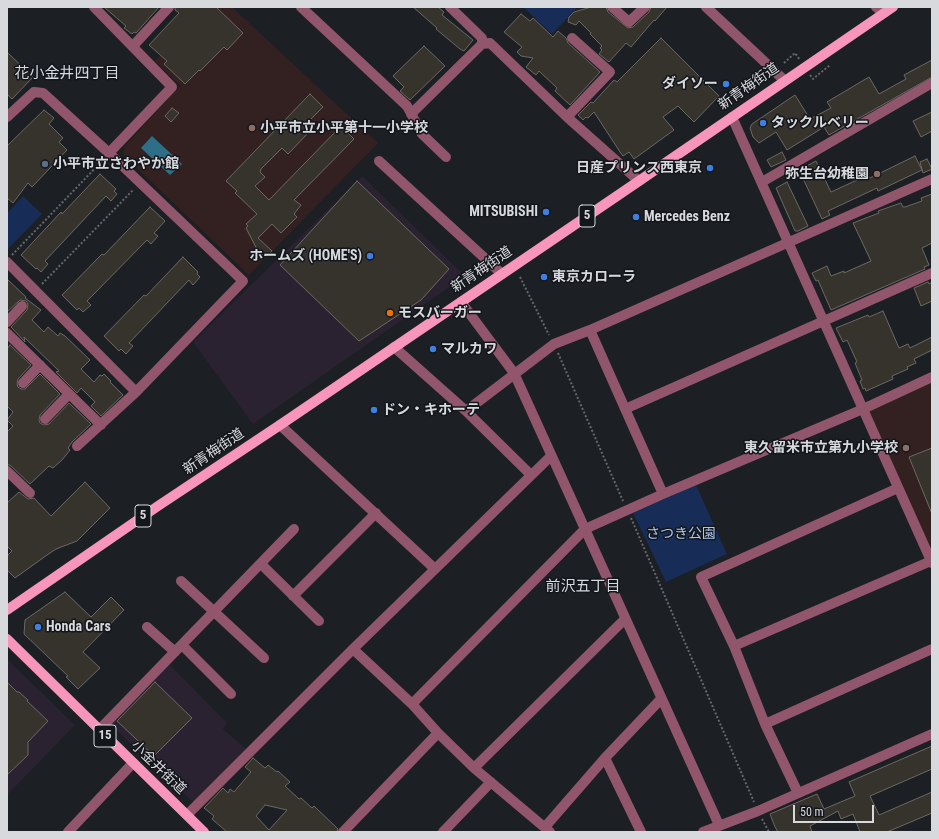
<!DOCTYPE html>
<meta charset="utf-8">
<style>
body{margin:0}
#map{position:relative;width:939px;height:839px;overflow:hidden;background:#1c1f24;font-family:"Roboto Condensed",sans-serif}
canvas{display:block}
.frame{position:absolute;inset:0;border:8px solid #d7d9dd;pointer-events:none}
.scale{position:absolute;left:793px;top:805px;width:81px;height:18px;box-sizing:border-box;border:2px solid #d7d9dd;border-top:0;padding-left:5px;font-size:12px;line-height:14px;white-space:nowrap;color:#d7d9dd;-webkit-text-stroke:3px #13161b;paint-order:stroke}
</style>
<div id="map">
<canvas width="939" height="839"></canvas>
<div class="frame"></div>
<div class="scale">50 m</div>
</div>
<script>
const ctx = document.querySelector('canvas').getContext('2d');
ctx.lineJoin = 'round';
function fill(path, color) {
  ctx.fillStyle = color;
  ctx.fill(path, 'evenodd');
}
function toPath(rows) {
  const path = new Path2D();
  for (const r of rows) {
    path.moveTo(r[0], r[1]);
    for (let i = 2; i < r.length; i += 2) path.lineTo(r[i], r[i + 1]);
  }
  return path;
}
function trace(path, color, width, dash) {
  ctx.strokeStyle = color;
  ctx.lineWidth = width;
  ctx.lineCap = dash ? 'butt' : 'round';
  ctx.setLineDash(dash || []);
  ctx.stroke(path);
}
function drawText(font, color, halo, rows, align = 'center') {
  ctx.font = font + ' "Roboto Condensed","Noto Sans JP",sans-serif';
  ctx.lineWidth = 3;
  ctx.setLineDash([]);
  ctx.textBaseline = 'middle';
  ctx.strokeStyle = halo;
  ctx.fillStyle = color;
  for (const [text, x, y, turn = 0] of rows) {
    ctx.save();
    ctx.translate(x, y);
    ctx.rotate((+turn || 0) * Math.PI / 180);
    ctx.textAlign = isNaN(turn) ? turn : align;
    if (halo) ctx.strokeText(text, 0, 0);
    ctx.fillText(text, 0, 0);
    ctx.restore();
  }
}
const commercial = toPath([
 [362,176,465,276,253,424,193,342],
 [7,659,75,725,7,795],
 [170,665,227,723,223,729,246,749,194,803,110,724]
]);
const education = toPath([
 [206,7,232,7,378,143,249,275,123,155,124,147,180,86,155,61],
 [932,379,932,563,863,409]
]);
const green = toPath([
 [523,7,574,7,576,9,552,34],
 [23,196,42,214,7,250,7,213],
 [696,485,727,554,666,582,633,513]
]);
const water = toPath([
 [152,136,182,164,170,175,141,148]
]);
const building = toPath([
 [104,7,159,7,136,33,134,32,132,34,124,28,126,26,104,7],
 [175,7,216,7,243,33,227,50,224,47,200,71,199,70,185,84,164,64,167,61,149,45,179,13,175,10,175,7],
 [413,7,438,7,444,12,442,15,473,40,464,51,460,49,436,29,437,28,413,7],
 [591,7,606,7,608,12,628,28,633,27,649,12,651,7,667,7,655,21,654,20,631,47,626,43,609,62,599,54,602,50,600,48,602,46,590,34,591,33,579,21,576,25,568,22,569,17,574,12,591,7],
 [521,14,530,21,533,18,553,37,558,31,566,38,568,43,600,72,570,105,555,91,557,88,539,71,536,75,526,67,533,58,521,56,517,52,522,47,504,32,521,14],
 [661,38,719,96,694,122,678,106,663,117,674,130,634,159,629,152,623,156,620,152,594,112,588,118,586,117,583,120,578,115,591,102,593,103,614,80,617,82,661,38],
 [424,46,445,66,410,100,400,91,404,87,393,76,424,46],
 [7,52,33,77,12,99,7,94,7,52],
 [932,60,932,77,829,135,824,127,787,150,776,132,759,143,753,137,750,128,752,124,795,95,810,119,831,108,827,102,869,77,879,94,906,79,904,75,932,60],
 [310,94,323,107,304,126,310,131,288,154,282,148,261,169,260,172,265,177,255,186,269,200,341,126,354,139,294,200,301,205,294,214,297,217,281,233,272,224,258,238,272,251,267,257,263,254,261,257,246,228,248,226,246,224,257,214,235,193,237,191,226,181,310,94],
 [172,108,179,113,171,122,165,116,172,108],
 [44,110,54,118,49,124,63,138,59,142,67,150,32,187,28,183,13,203,7,198,7,146,44,110],
 [932,112,932,131,921,137,913,121,932,112],
 [782,152,786,160,771,167,767,160,782,152],
 [915,156,922,170,878,191,877,188,828,211,830,215,822,219,799,170,816,161,831,192,868,175,870,178,915,156],
 [927,159,932,169,923,173,920,162,927,159],
 [100,174,116,189,114,191,117,194,111,201,106,196,45,261,48,264,41,272,37,268,36,269,21,255,61,212,62,214,100,174],
 [357,181,449,269,421,300,359,341,280,265,357,181],
 [787,182,808,226,798,231,795,231,776,188,787,182],
 [932,194,932,243,922,248,929,265,924,267,925,269,831,310,818,280,816,281,812,273,827,266,831,276,844,271,844,273,871,261,853,223,879,213,878,211,901,203,903,207,905,207,922,201,921,198,932,194],
 [150,207,165,221,154,233,158,236,151,244,147,240,87,301,91,305,83,312,79,308,77,310,62,295,102,254,104,255,150,207],
 [183,257,198,272,197,274,200,277,193,285,189,280,129,343,133,346,126,354,121,349,119,351,104,336,144,295,146,296,183,257],
 [7,279,26,297,25,298,41,310,32,320,44,332,48,327,58,336,60,333,65,336,90,360,81,369,94,382,100,375,102,376,104,374,111,381,110,382,123,395,101,416,91,406,95,402,81,388,77,393,56,372,59,371,24,337,25,342,11,327,27,310,28,304,26,301,20,300,7,312,7,279],
 [928,282,929,284,932,282,932,301,921,306,914,288,928,282],
 [883,311,899,348,908,344,910,348,932,337,932,350,914,359,916,363,907,367,908,369,892,376,893,379,866,391,865,388,863,389,860,381,862,380,855,363,857,362,847,340,843,342,836,328,868,315,869,317,883,311],
 [10,345,31,365,18,379,17,384,18,387,21,389,25,389,40,374,60,394,40,415,39,420,40,423,44,425,49,424,69,403,91,424,72,442,68,448,70,450,62,460,53,468,49,466,30,484,11,466,7,464,7,432,13,426,7,420,13,412,7,406,7,349,10,345],
 [932,448,932,514,909,457,932,448],
 [85,482,110,508,77,541,56,549,47,555,15,578,7,570,7,556,12,551,7,546,7,503,19,492,28,499,34,498,51,516,85,482],
 [65,592,91,617,111,597,124,610,83,652,100,668,78,689,66,677,68,676,24,634,25,620,65,592],
 [7,682,17,692,19,692,28,700,27,701,48,721,28,742,28,755,7,775,7,682],
 [155,682,192,718,154,756,117,721,155,682],
 [932,746,932,769,870,796,879,815,932,792,932,813,887,832,860,832,853,814,841,819,838,811,810,826,812,832,778,832,775,827,770,814,817,794,824,809,855,796,849,782,932,746],
 [253,758,265,768,268,765,277,772,278,771,290,782,285,786,299,799,301,798,312,808,314,806,338,829,337,832,227,832,212,819,214,816,204,808,223,788,228,793,230,789,234,792,251,772,245,767,253,758],
 [265,805,287,810,269,830,256,816,265,805]
]);
const path = toPath([
 [784,63,795,53,800,60],
 [810,75,813,79,830,65],
 [12,255,103,160],
 [520,277,549,335],
 [42,284,133,190],
 [558,353,623,501],
 [631,518,754,802],
 [762,819,769,832]
]);
const minor = toPath([
 [301,7,407,106,422,134,446,157],
 [450,7,482,38,482,44],
 [612,7,629,22,645,7],
 [706,7,784,80],
 [876,7,883,13],
 [133,46,169,7],
 [411,114,482,44,490,43,567,117,639,181],
 [7,117,34,92,43,93,109,153],
 [567,117,610,72,572,38],
 [732,117,932,563],
 [379,161,502,274],
 [762,182,932,83],
 [7,262,136,392],
 [461,302,514,373,585,529,719,825],
 [7,322,22,306],
 [590,330,663,494],
 [7,333,101,425],
 [394,347,466,411,531,475],
 [23,383,40,365],
 [625,409,932,273],
 [466,411,554,344,590,330,932,179],
 [45,419,69,394],
 [280,425,435,569],
 [77,446,136,392,243,281,109,153,172,87,94,7],
 [7,471,30,493],
 [261,564,319,621],
 [181,581,264,658],
 [293,596,376,513],
 [147,627,175,652],
 [182,645,231,694],
 [734,646,931,561],
 [353,649,412,704,438,733,474,768,550,832],
 [412,704,585,529,663,494,863,409,932,377],
 [765,724,932,649],
 [99,730,294,529],
 [605,758,641,832],
 [474,768,625,619],
 [798,793,765,724,734,646,701,577,898,488],
 [187,815,353,649,551,456],
 [545,827,605,758,661,699],
 [68,832,133,763],
 [343,832,438,733],
 [443,832,491,782],
 [703,832,758,811,932,734]
]);
const major = toPath([
 [7,610,158,506,280,425,639,181,893,7],
 [7,639,204,832]
]);
const markers = [
 [726,84,4,"#3f7fe0"],
 [763,123,4,"#3f7fe0"],
 [252,128,4,"#8d6e63"],
 [45,164,4,"#5c6f8a"],
 [710,168,4,"#3f7fe0"],
 [877,174,4,"#8d6e63"],
 [546,212,4,"#3f7fe0"],
 [636,217,4,"#3f7fe0"],
 [370,256,4,"#3f7fe0"],
 [544,277,4,"#3f7fe0"],
 [390,313,4,"#e8710a"],
 [433,349,4,"#3f7fe0"],
 [374,410,4,"#3f7fe0"],
 [906,448,4,"#8d6e63"],
 [38,627,4,"#3f7fe0"]
];
const shields = [
 [587,216,16],
 [143,516,16],
 [105,736,22]
];
const shieldNames = [
 ["5",587,216],
 ["5",143,516],
 ["15",105,736]
];
const poiNames = [
 ["ダイソー",718,84,"right"],
 ["タックルベリー",771,123],
 ["小平市立小平第十一小学校",260,128],
 ["小平市立さわやか館",53,164],
 ["日産プリンス西東京",702,168,"right"],
 ["弥生台幼稚園",869,174,"right"],
 ["MITSUBISHI",538,212,"right"],
 ["Mercedes Benz",644,217],
 ["ホームズ (HOME'S)",362,256,"right"],
 ["東京カローラ",552,277],
 ["モスバーガー",398,313],
 ["マルカワ",441,349],
 ["ドン・キホーテ",382,410],
 ["東久留米市立第九小学校",898,448,"right"],
 ["Honda Cars",46,627]
];
const streetNames = [
 ["新青梅街道",749,87,-35],
 ["新青梅街道",482,270,-34],
 ["新青梅街道",214,452,-34],
 ["小金井街道",158,768,44]
];
const parkNames = [
 ["さつき公園",681,534]
];
const neighbourhoodNames = [
 ["花小金井四丁目",67,74],
 ["前沢五丁目",583,587]
];
fill(commercial, '#2b2231');
fill(education, '#332020');
fill(green, '#172c56');
fill(water, '#2e6e87');
fill(building, '#36332d');
trace(building, '#6d6962', 1);
trace(path, '#65686c', 2, [2, 2]);
trace(minor, '#91566c', 10);
trace(major, '#f895ba', 10);
for (const [x, y, r, color] of markers) {
  const dot = new Path2D();
  dot.arc(x, y, r, 0, 2 * Math.PI);
  ctx.fillStyle = color;
  ctx.fill(dot);
  trace(dot, '#13161b', 1.5);
}
for (const [x, y, w] of shields) {
  const box = new Path2D();
  box.roundRect(x - w / 2, y - 11, w, 22, 3);
  ctx.fillStyle = '#13161b';
  ctx.fill(box);
  trace(box, '#d7d9dd', 1);
}
drawText('bold 13px', '#d7d9dd', null, shieldNames);
drawText('bold 14px', '#d7d9dd', '#13161b', poiNames, 'left');
drawText('14px', '#d7d9dd', '#13161b', streetNames);
drawText('14px', '#afc4ed', '#13161b', parkNames);
drawText('15px', '#d5d9e0', '#13161b', neighbourhoodNames);
</script>
